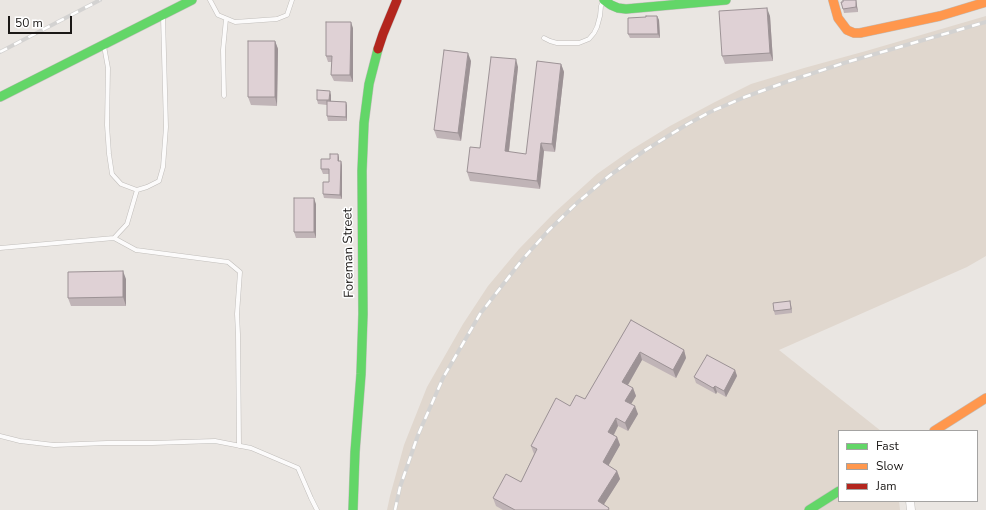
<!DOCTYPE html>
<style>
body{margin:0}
#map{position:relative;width:986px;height:510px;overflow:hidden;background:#eae6e2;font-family:"Nunito Sans",sans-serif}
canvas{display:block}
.legend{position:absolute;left:838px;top:430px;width:140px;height:72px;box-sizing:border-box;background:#fff;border:1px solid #a4a3a2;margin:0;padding:5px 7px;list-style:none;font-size:12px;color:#1b1816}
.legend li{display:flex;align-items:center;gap:8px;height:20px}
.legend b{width:20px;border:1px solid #a4a3a2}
.scale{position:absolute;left:8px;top:16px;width:64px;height:18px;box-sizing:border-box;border:2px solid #1b1816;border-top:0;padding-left:5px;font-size:12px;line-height:14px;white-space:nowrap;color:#1b1816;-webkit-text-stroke:3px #fff;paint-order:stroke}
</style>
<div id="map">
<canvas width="986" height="510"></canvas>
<ul class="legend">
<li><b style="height:5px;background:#63d668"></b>Fast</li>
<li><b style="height:5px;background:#ff974d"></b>Slow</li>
<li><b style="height:5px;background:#b3261e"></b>Jam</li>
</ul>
<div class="scale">50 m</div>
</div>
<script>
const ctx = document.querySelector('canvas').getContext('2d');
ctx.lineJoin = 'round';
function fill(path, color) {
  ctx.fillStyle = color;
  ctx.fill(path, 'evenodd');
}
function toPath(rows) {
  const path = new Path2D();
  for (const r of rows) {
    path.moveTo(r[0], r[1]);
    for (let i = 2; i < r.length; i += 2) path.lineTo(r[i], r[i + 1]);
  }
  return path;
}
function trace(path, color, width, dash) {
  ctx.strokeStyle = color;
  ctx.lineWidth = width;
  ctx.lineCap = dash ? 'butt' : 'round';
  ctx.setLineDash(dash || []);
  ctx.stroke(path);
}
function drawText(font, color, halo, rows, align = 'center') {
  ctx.font = font + ' "Nunito Sans",sans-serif';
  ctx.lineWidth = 3;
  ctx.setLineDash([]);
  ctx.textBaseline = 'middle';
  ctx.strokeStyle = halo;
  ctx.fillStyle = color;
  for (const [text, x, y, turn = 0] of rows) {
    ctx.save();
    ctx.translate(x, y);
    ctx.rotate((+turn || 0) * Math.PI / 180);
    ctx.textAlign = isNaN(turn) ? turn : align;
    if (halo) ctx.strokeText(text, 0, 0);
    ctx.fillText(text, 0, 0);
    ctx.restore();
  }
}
const built = toPath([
 [986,16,986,256,967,267,779,350,881,431,839,431,839,501,899,501,900,510,387,510,390,496,404,445,427,387,463,324,488,286,519,249,553,214,597,174,631,150,670,126,715,102,751,84,804,68,866,51]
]);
const lane = toPath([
 [210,0,218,15,235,22,277,19,287,15,292,0],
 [544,38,550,41,557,43,579,43,589,39,594,33,597,27,600,16,601,6,603,2],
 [104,46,108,68,107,125,109,154,112,174,121,184,137,190,147,187,159,181,163,167,166,127,163,17],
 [224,96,223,50,226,19],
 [114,238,136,250,228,262,240,272,237,314,238,334,239,446],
 [0,248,114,238,127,224,137,190],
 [0,436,20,441,54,445,107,443,152,443,215,441,251,448,298,468,311,498,317,510]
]);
const street = toPath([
 [910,501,911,510]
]);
const fast = toPath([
 [604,0,611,5,618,8,626,9,726,0],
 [0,97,192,0],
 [353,510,355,452,361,374,363,314,362,171,364,123,369,84,378,49],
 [809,510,839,491]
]);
const slow = toPath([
 [833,0,838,18,847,30,854,33,860,33,940,16,986,2],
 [934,431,986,398]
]);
const jam = toPath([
 [378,49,383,34,397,0]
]);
const rail = toPath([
 [0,52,100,0],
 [395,510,400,487,418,435,443,378,480,314,522,260,549,230,578,202,609,176,644,151,686,125,710,112,745,97,786,82,844,63,986,22]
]);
const wall = toPath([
 [843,0,856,0,858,12,844,13,843,9],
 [657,16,659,20,660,38,630,38,628,34],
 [770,16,773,61,725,64,722,56],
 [353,28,353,82,334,81,331,75,332,62,328,62,326,56],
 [275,41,278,49,277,106,251,105,248,97],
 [471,61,461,141,437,138,434,130],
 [561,64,564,72,555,152,544,151,540,189,470,181,467,172,480,148,518,67,509,152,526,154],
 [331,95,331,101,346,102,347,106,347,121,328,121,327,116,327,105,318,104,317,100],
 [338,154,339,158,339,161,341,161,342,166,342,199,324,198,323,194,329,182,329,174,323,174,321,169,330,159],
 [316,204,316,238,296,238,294,232],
 [126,279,126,306,71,306,68,298],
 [790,301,791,305,792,313,775,315,774,311],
 [631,320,684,350,686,358,676,378,642,360,628,385,633,388,636,396,631,404,638,414,628,431,618,426,614,435,617,437,620,445,608,465,617,471,620,479,604,504,610,510,503,510,496,506,493,498,521,482,534,454,531,446,570,406,585,399],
 [735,370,737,376,726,397,717,392,716,394,696,383,694,377]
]);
const shadedWall = toPath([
 [856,0,858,12,856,7],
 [767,8,770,16,773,61,770,53],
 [657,16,659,20,660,38,658,34],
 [351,22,353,28,353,82,350,75],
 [275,41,278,49,277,106,275,97],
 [468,53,471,61,461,141,458,133],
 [516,59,518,67,508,159,505,151],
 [561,64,564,72,555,152,552,144],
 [330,91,331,95,331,105,329,100],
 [346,102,347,106,347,121,346,117],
 [541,143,544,151,540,189,537,181],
 [338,154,339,158,339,166,338,161],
 [341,161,342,166,342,199,340,195],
 [314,198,316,204,316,238,314,232],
 [123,271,126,279,126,306,123,297],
 [790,301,791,305,792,313,791,309],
 [684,350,686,358,676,378,673,370],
 [640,352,642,360,625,390,622,382],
 [735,370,737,376,726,397,724,391],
 [715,386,717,392,716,394,713,388],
 [633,388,636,396,628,409,625,401],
 [635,406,638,414,628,431,625,423],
 [616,418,618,426,611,440,608,432],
 [617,437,620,445,606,470,603,462],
 [617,471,620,479,601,509,598,501]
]);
const building = toPath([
 [843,0,856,0,856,7,843,9,841,2,843,2,843,0],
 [767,8,770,53,722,56,719,11,767,8],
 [646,16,657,16,658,34,628,34,628,18,646,17,646,16],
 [326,22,351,22,350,75,331,75,332,56,326,56,326,22],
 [248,41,275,41,275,97,248,97,248,41],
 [444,50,468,53,458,133,434,130,444,50],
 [491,57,516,59,505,151,526,154,537,61,561,64,552,144,541,143,537,181,467,172,470,147,480,148,491,57],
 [317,90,330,91,329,100,317,100,317,90],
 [327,101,346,102,346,117,327,116,327,101],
 [330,154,338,154,338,161,341,161,340,195,323,194,323,182,329,182,329,169,321,169,321,159,330,159,330,154],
 [294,198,314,198,314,232,294,232,294,198],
 [123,271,123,297,68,298,68,272,123,271],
 [790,301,791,309,774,311,773,303,790,301],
 [631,320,684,350,673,370,640,352,622,382,633,388,625,401,635,406,625,423,616,418,608,432,617,437,603,462,617,471,598,501,609,508,608,510,515,510,493,498,506,474,521,482,537,449,531,446,556,398,570,406,576,395,585,399,631,320],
 [707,355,735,370,724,391,715,386,713,388,694,377,707,355]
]);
const streetNames = [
 ["Foreman Street",349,253,-91]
];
fill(built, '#e0d7ce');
trace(lane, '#c1bebb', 5);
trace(street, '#c1bebb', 9);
trace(fast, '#c1bebb', 10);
trace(slow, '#c1bebb', 10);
trace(jam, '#c1bebb', 10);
trace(lane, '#fcfbfb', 4);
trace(street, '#fcfbfb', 8);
trace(fast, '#63d668', 9);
trace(slow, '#ff974d', 9);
trace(jam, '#b3261e', 9);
trace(rail, '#d3d2d1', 4);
trace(rail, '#fff', 2.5, [8]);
fill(wall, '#c0b4b7');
fill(shadedWall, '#9c9295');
fill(building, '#dfd1d5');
trace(building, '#9c9295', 1);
drawText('13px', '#1b1816', '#fff', streetNames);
</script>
